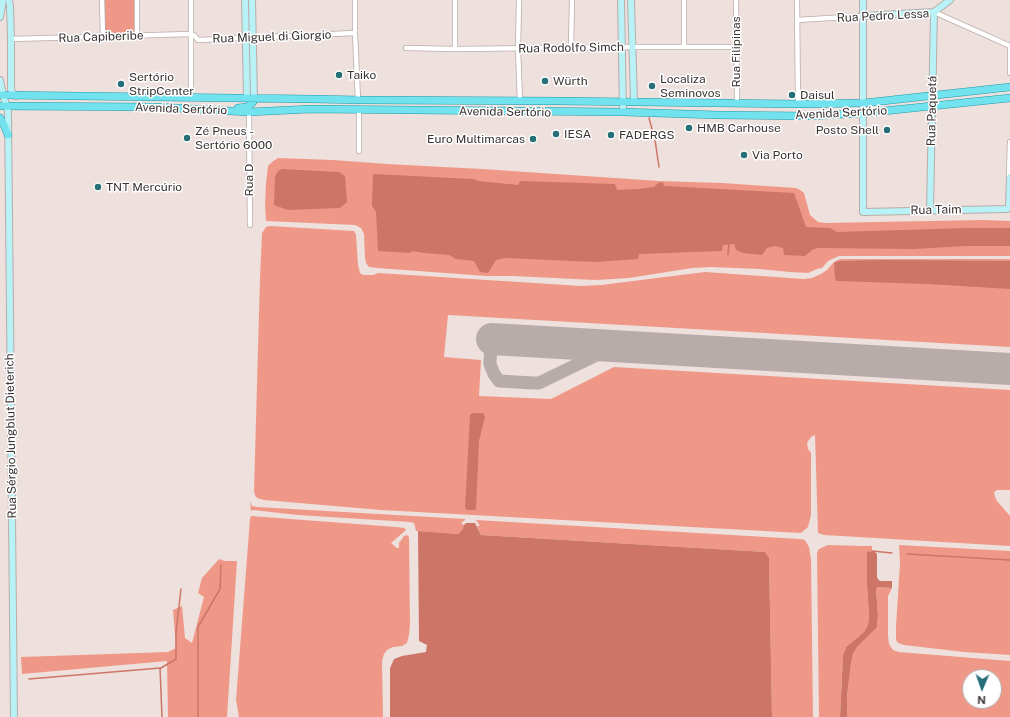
<!DOCTYPE html>
<meta charset="utf-8">
<style>
body{margin:0}
#map{position:relative;width:1010px;height:717px;overflow:hidden;background:#eee0dd;font-family:"Public Sans",sans-serif}
canvas{display:block}
.north{position:absolute;left:962px;top:669px;width:40px;height:40px;box-sizing:border-box;background:#fff;border:1px solid #afadad;border-radius:50%;rotate:182deg;font-size:11px;font-weight:700;line-height:16px;text-align:center;color:#383231}
.north::after{content:'';display:block;margin:auto;width:14px;height:18px;background:#266f78;clip-path:polygon(50% 0,100% 100%,50% 72%,0 100%)}
</style>
<div id="map">
<canvas width="1010" height="717"></canvas>
<div class="north">N</div>
</div>
<script>
const ctx = document.querySelector('canvas').getContext('2d');
ctx.lineJoin = 'round';
function fill(path, color) {
  ctx.fillStyle = color;
  ctx.fill(path, 'evenodd');
}
function toPath(rows) {
  const path = new Path2D();
  for (const r of rows) {
    path.moveTo(r[0], r[1]);
    for (let i = 2; i < r.length; i += 2) path.lineTo(r[i], r[i + 1]);
  }
  return path;
}
function trace(path, color, width, dash) {
  ctx.strokeStyle = color;
  ctx.lineWidth = width;
  ctx.lineCap = dash ? 'butt' : 'round';
  ctx.setLineDash(dash || []);
  ctx.stroke(path);
}
function drawText(font, color, halo, rows, align = 'center') {
  ctx.font = font + ' "Public Sans",sans-serif';
  ctx.lineWidth = 3;
  ctx.setLineDash([]);
  ctx.textBaseline = 'middle';
  ctx.strokeStyle = halo;
  ctx.fillStyle = color;
  for (const [text, x, y, turn = 0] of rows) {
    ctx.save();
    ctx.translate(x, y);
    ctx.rotate((+turn || 0) * Math.PI / 180);
    ctx.textAlign = isNaN(turn) ? turn : align;
    if (halo) ctx.strokeText(text, 0, 0);
    ctx.fillText(text, 0, 0);
    ctx.restore();
  }
}
const green = toPath([
 [105,0,135,0,135,33,105,33],
 [278,158,333,160,387,164,482,169,659,181,722,183,796,188,800,190,804,193,810,215,818,222,825,223,983,220,1010,221,1010,256,839,256,828,261,822,268,817,269,808,273,790,272,759,269,711,267,692,268,629,278,596,280,512,276,486,276,377,268,369,267,366,263,365,258,364,234,361,228,355,225,266,221,265,206,266,183,268,166,272,162],
 [270,226,354,231,356,235,358,265,360,273,363,275,373,275,378,273,581,286,601,285,705,272,804,279,812,278,821,274,827,270,834,262,840,259,1010,259,1010,347,448,315,444,357,481,360,479,396,551,399,614,367,1010,390,1010,490,997,490,994,492,995,497,997,501,1010,516,1010,546,824,535,818,533,815,435,811,437,807,443,808,449,811,453,811,515,808,527,801,533,381,510,264,500,257,498,255,495,254,491,260,278,262,233,266,227],
 [250,501,252,506,257,507,465,519,465,520,461,523,464,525,462,530,458,534,416,531,414,523,410,522,298,515,253,510,251,511],
 [251,516,396,527,404,528,406,530,391,543,397,548,399,548,399,543,404,536,407,535,409,537,410,625,409,635,407,643,402,646,393,647,387,650,384,654,382,661,383,717,239,717,236,700,250,519],
 [476,520,800,539,805,540,809,547,811,559,813,717,772,717,769,559,765,552,481,535,477,526,480,526],
 [828,545,863,546,872,546,872,551,867,551,867,584,869,617,868,625,864,632,846,647,843,655,840,717,819,717,817,553,819,549],
 [899,545,1010,551,1010,655,964,652,904,645,898,643,896,640,896,626,900,563],
 [219,559,225,561,237,561,227,717,168,717,167,661,22,674,21,657,168,652,176,648,173,610,182,606,185,638,192,643,204,597,198,593,202,578],
 [878,587,892,588,888,596,888,636,889,644,893,650,899,652,1010,661,1010,717,847,717,847,696,851,662,853,654,857,647,877,626,878,616,876,589],
 [970,677,994,677,994,701,970,701]
]);
const water = toPath([
 [282,169,339,172,345,176,347,202,340,208,288,210,274,205,275,177,278,171],
 [373,174,473,179,478,181,518,185,520,181,615,184,617,190,638,189,654,187,658,183,663,182,664,186,794,193,806,227,830,228,837,232,967,228,1010,228,1010,246,967,246,913,249,818,248,812,250,805,256,784,255,783,248,775,246,767,248,762,255,743,253,736,250,734,244,723,245,722,251,639,254,638,259,595,262,506,258,496,260,488,273,480,272,474,261,456,259,449,255,424,253,412,251,410,253,378,251,376,212,372,206],
 [882,260,1010,261,1010,289,928,284,837,281,835,279,834,263,838,261],
 [473,413,483,413,485,417,479,441,476,509,475,510,467,510,465,508,470,415],
 [466,523,475,523,481,535,765,552,769,558,772,717,390,717,390,668,394,659,402,656,426,652,427,645,419,641,418,531,458,534,462,530,464,525],
 [867,551,875,552,877,554,877,577,878,579,880,581,892,581,892,588,878,587,876,589,878,616,877,626,876,628,857,647,853,654,851,663,847,696,847,717,840,717,843,655,846,647,864,632,868,625,869,617,867,584]
]);
const stream = toPath([
 [649,118,655,140,659,167],
 [728,255,729,243],
 [872,552,872,551,892,553],
 [907,554,1010,560],
 [161,668,176,659,176,632,181,589],
 [29,679,160,668,162,717],
 [198,717,198,627,220,589,221,565]
]);
const taxiway = toPath([
 [492,339,490,360,490,364,494,374,499,381,533,383,539,383,607,350,618,348,668,349]
]);
const runway = toPath([
 [492,339,1010,369]
]);
const street = toPath([
 [102,0,103,37],
 [137,0,137,36],
 [355,0,355,33,358,100],
 [455,0,455,49],
 [519,0,518,49,520,101],
 [736,0,737,103],
 [797,0,798,104],
 [934,12,1010,46],
 [797,20,863,16],
 [11,39,191,34,195,36,198,40,355,33],
 [1010,45,1010,73],
 [571,47,572,0],
 [684,47,684,0],
 [406,48,455,49,632,47,736,47],
 [187,98,191,87,191,0],
 [359,110,359,151],
 [249,112,250,225],
 [1009,177,1010,142]
]);
const secondary = toPath([
 [9,0,10,6,11,39,11,89,12,92,16,96],
 [245,0,247,98],
 [252,0,254,98],
 [621,0,623,112],
 [631,0,634,102],
 [863,0,863,212,1007,209,1009,206,1010,177],
 [934,12,950,0],
 [863,16,934,12],
 [0,17,3,0],
 [0,80,3,95,8,111,14,717],
 [930,210,934,12]
]);
const primary = toPath([
 [0,95,313,99,363,100,559,101,798,104,864,103,1010,87],
 [0,106,157,107,249,112,311,109,623,112,718,115,811,116,864,113,1010,98],
 [238,108,247,107,250,105,253,102,254,98],
 [0,118,4,125,8,135]
]);
const markers = [
 [339,75,4,"#266f78"],
 [545,81,4,"#266f78"],
 [121,84,4,"#266f78"],
 [652,86,4,"#266f78"],
 [792,95,4,"#266f78"],
 [689,128,4,"#266f78"],
 [887,130,4,"#266f78"],
 [556,134,4,"#266f78"],
 [611,135,4,"#266f78"],
 [187,138,4,"#266f78"],
 [533,139,4,"#266f78"],
 [744,155,4,"#266f78"],
 [98,187,4,"#266f78"]
];
const streetNames = [
 ["Rua Pedro Lessa",883,16,-3],
 ["Rua Capiberibe",101,37,-2],
 ["Rua Miguel di Giorgio",272,37,-2],
 ["Rua Rodolfo Simch",571,48,-1],
 ["Rua Filipinas",736,52,-90],
 ["Avenida Sertório",181,109,2],
 ["Rua Paquetá",932,111,-89],
 ["Avenida Sertório",505,112,1],
 ["Avenida Sertório",841,113,-3],
 ["Rua D",249,180,-90],
 ["Rua Taim",936,210,-1],
 ["Rua Sérgio Jungblut Dieterich",11,436,-91]
];
const poiNames = [
 ["Taiko",347,75],
 ["Sertório",129,77],
 ["StripCenter",129,91],
 ["Localiza",660,79],
 ["Seminovos",660,93],
 ["Würth",553,81],
 ["Daisul",800,95],
 ["HMB Carhouse",697,128],
 ["Posto Shell",879,130,"right"],
 ["Zé Pneus -",195,131],
 ["Sertório 6000",195,145],
 ["IESA",564,134],
 ["FADERGS",619,135],
 ["Euro Multimarcas",525,139,"right"],
 ["Via Porto",752,155],
 ["TNT Mercúrio",106,187]
];
fill(green, '#f09887');
fill(water, '#cd7566');
trace(stream, '#cd7566', 1.5);
trace(taxiway, '#b8acaa', 13);
trace(runway, '#b8acaa', 32);
trace(street, '#b9aca9', 6);
trace(secondary, '#b9aca9', 8);
trace(primary, '#1f98a4', 8);
trace(street, '#fff', 4.5);
trace(secondary, '#b8f1f6', 6);
trace(primary, '#71e2ee', 7);
for (const [x, y, r, color] of markers) {
  const dot = new Path2D();
  dot.arc(x, y, r, 0, 2 * Math.PI);
  ctx.fillStyle = color;
  ctx.fill(dot);
  trace(dot, '#fff', 1.5);
}
drawText('12px', '#383231', '#fff', streetNames);
drawText('12px', '#383231', '#fff', poiNames, 'left');
</script>
